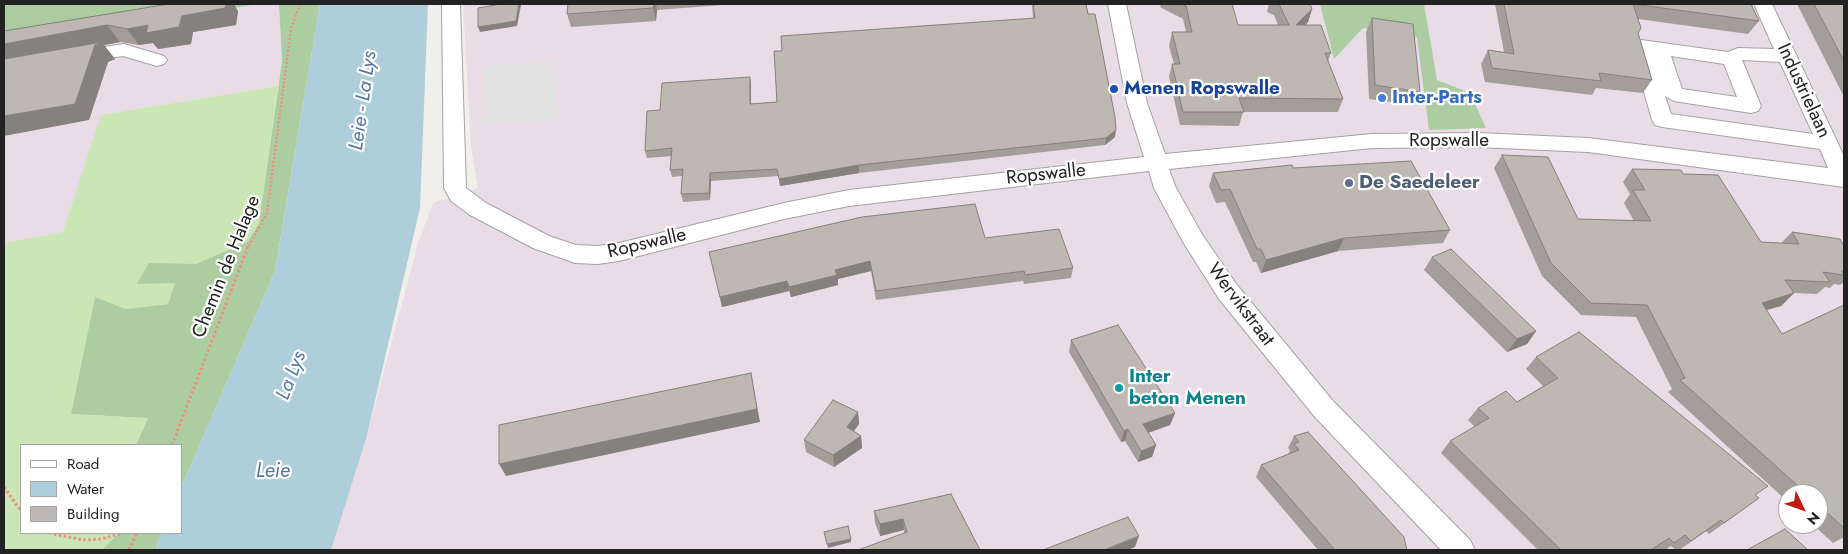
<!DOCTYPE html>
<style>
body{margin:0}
#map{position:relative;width:1848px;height:554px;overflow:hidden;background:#f1efe9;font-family:Jost,sans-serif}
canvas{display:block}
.frame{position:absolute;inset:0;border:5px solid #222;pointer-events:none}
.legend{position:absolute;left:20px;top:444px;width:162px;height:90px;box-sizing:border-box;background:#fff;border:1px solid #a7a7a7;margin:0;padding:6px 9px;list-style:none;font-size:15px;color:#222}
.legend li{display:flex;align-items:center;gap:10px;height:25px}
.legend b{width:25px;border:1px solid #a7a7a7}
.north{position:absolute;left:1778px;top:484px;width:50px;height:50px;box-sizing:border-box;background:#fff;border:1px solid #a7a7a7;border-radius:50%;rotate:132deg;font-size:14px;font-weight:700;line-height:20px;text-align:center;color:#222}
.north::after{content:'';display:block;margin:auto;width:18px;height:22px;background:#c21a11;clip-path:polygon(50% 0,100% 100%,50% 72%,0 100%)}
</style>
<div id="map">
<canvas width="1848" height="554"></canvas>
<div class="frame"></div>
<ul class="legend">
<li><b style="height:6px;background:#fff"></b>Road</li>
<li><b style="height:14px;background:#aecedb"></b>Water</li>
<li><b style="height:14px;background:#beb8b2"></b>Building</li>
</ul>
<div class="north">N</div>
</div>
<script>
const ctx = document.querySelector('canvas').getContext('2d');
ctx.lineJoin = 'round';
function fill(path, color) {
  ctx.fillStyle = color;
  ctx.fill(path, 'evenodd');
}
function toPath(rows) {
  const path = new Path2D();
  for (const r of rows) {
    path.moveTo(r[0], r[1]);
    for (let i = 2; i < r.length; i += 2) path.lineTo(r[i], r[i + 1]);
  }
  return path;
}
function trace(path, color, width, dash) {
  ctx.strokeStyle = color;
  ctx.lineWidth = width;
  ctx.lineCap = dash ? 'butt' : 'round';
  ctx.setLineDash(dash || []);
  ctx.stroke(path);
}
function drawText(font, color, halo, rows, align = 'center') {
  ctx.font = font + ' Jost,sans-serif';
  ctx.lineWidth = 4.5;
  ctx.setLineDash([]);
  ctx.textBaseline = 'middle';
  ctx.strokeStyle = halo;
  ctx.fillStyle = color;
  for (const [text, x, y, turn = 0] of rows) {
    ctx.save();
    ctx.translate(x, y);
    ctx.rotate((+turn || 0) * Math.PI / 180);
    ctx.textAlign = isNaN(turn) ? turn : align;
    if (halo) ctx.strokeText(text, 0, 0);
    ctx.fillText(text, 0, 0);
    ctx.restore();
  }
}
const industrial = toPath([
 [258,4,279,4,282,61,278,86,102,115,63,233,4,243,4,46],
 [463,4,1844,4,1844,550,331,550,366,439,418,243,433,203,478,188,471,146],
 [1788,494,1818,494,1818,524,1788,524]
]);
const grass = toPath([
 [278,86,259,223,248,241,196,264,149,264,175,283,168,304,126,309,95,297,71,414,148,418,136,445,21,445,21,533,119,533,102,550,4,550,4,243,63,232,101,115]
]);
const forest = toPath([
 [4,4,258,4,4,46],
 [279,4,320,4,275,271,181,488,181,445,136,445,148,418,71,414,95,297,126,309,168,304,175,283,137,284,149,263,196,264,248,241,259,223,282,61],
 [1320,4,1424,4,1437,80,1470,93,1486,128,1429,130,1417,37,1363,28,1334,59],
 [119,533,162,533,155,550,102,550]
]);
const parking = toPath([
 [551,61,558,120,482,126,483,66]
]);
const water = toPath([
 [320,4,428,4,420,208,366,439,331,550,155,550,162,533,181,533,181,488,275,271]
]);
const pathFar1 = toPath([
 [249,246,267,213,291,29,300,4]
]);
const path = toPath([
 [172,445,249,244],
 [4,487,21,511],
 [49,533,83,540,101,539,123,533],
 [129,550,137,533]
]);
const minor = toPath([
 [442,4,460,4,466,188,486,203,549,236,576,245,598,246,619,243,784,203,849,190,1144,157,1127,103,1108,4,1126,4,1147,103,1165,154,1372,134,1478,133,1588,138,1828,168,1820,149,1662,127,1655,125,1652,120,1631,46,1634,42,1641,40,1728,52,1738,48,1774,49,1754,4,1772,4,1844,156,1844,187,1588,152,1478,147,1372,148,1169,169,1176,188,1203,236,1237,285,1333,401,1470,540,1475,550,1441,550,1315,417,1219,299,1183,242,1154,188,1149,171,849,206,784,219,619,261,598,264,575,263,533,248,470,215,451,201,444,188,442,4],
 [1671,56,1724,64,1737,97,1682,89,1671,56],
 [1742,60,1780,62,1813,134,1671,114,1665,96,1674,101,1751,113,1758,111,1761,106,1742,60],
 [124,44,164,56,167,60,164,64,157,66,123,56,77,63,70,61,67,57,70,53,77,51,124,44]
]);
const wall = toPath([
 [568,4,736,4,657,10,656,21,571,27,567,14],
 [1032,4,1086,4,1088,14,1115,137,1105,145,859,173,780,186,779,176,711,181,710,200,683,202,681,194,682,176,672,177,670,170,672,156,647,158,645,151,660,110,751,84,751,104,777,102,782,51,1033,18],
 [1161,4,1232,4,1238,25,1278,25,1274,15,1267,12,1269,4,1310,4,1312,9,1308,22,1305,25,1331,53,1328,61,1343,99,1338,112,1243,112,1239,126,1180,125,1169,77,1172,64,1174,64,1169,46,1172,32,1186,32,1183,19,1160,7],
 [1495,4,1751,4,1759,21,1748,34,1638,19,1638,33,1652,80,1643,93,1596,88,1592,95,1485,82,1481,64,1488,50,1504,52],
 [1797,4,1844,4,1844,97],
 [238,11,236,25,193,32,191,44,158,49,153,43,139,45,120,42,104,45,115,59,108,62,89,120,4,31],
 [1372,18,1420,92,1413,105,1369,99,1366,32],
 [1502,155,1578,219,1634,221,1624,203,1630,194,1623,182,1632,169,1683,174,1761,242,1781,243,1792,232,1844,246,1844,282,1840,285,1834,284,1830,288,1825,287,1817,294,1794,293,1781,306,1766,310,1782,334,1844,305,1844,537,1833,543,1812,524,1818,524,1818,494,1788,494,1788,502,1668,392,1672,389,1636,317,1581,315,1542,276,1494,168],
 [1293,168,1450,230,1443,243,1338,251,1261,273,1256,262,1253,262,1225,202,1216,203,1209,186,1213,173],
 [985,238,1073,268,1071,278,1024,284,1023,281,876,300,871,271,838,279,838,285,791,297,789,291,722,307,709,252],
 [1432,257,1536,331,1527,344,1507,352,1424,270],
 [1071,340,1175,413,1170,425,1148,432,1156,445,1152,457,1138,462,1125,441,1121,442,1069,352],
 [1536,357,1756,495,1744,509,1709,534,1706,531,1679,550,1676,550,1671,546,1665,550,1656,550,1655,549,1654,550,1538,550,1441,453,1450,441,1475,427,1468,420,1478,408,1517,402,1543,386,1526,369],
 [858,412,859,424,854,431,861,436,862,448,834,467,806,452,804,440],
 [1294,436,1407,550,1318,550,1256,477,1261,465,1288,454,1290,451,1288,448],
 [951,494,980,550,904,533,904,530,880,536,875,523,874,511]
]);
const shadedWall = toPath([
 [226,4,234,4,238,11,236,25,193,32,191,44,158,49,153,43,139,45,127,29],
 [519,4,521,4,521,5,517,26,480,32,478,27],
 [654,4,656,4,657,10,656,21,653,8],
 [1312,9,1308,22,1292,39,1296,25],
 [107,25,120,42,104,45,115,59,108,62,89,120,4,136,4,44],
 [750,77,751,84,751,111,750,104],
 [1116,130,1115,137,1105,145,1106,138],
 [859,165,859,173,780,186,779,179],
 [710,173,711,181,710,200,709,193],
 [1344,238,1338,251,1261,273,1266,260],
 [870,261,871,271,838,279,838,285,791,297,789,287,835,270],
 [787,281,789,291,722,307,720,297],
 [1794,293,1781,306,1749,315,1762,303],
 [1536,331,1527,344,1507,352,1517,339],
 [751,373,760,422,506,476,499,464],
 [858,412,859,424,848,439,847,427],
 [1175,413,1170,425,1140,436,1143,424],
 [1128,429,1125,441,1121,442,1124,431],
 [861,436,862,448,834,467,833,455],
 [1156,445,1152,457,1138,462,1141,451],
 [903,519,904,530,880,536,880,524],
 [1721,520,1706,531,1679,550,1691,541],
 [1139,536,1135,547,1128,550,1104,550],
 [851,539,851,542,828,548,827,544]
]);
const building = toPath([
 [169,4,226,4,225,8,182,16,179,27,146,33,148,25,127,29,107,25,4,44,4,31,169,4],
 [501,4,519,4,516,21,478,27,478,8,501,4],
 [568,4,654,4,653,8,567,14,568,4],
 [1033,4,1086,4,1088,14,1095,14,1115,117,1116,130,1106,138,859,165,779,179,777,169,710,173,709,193,681,194,683,169,670,170,672,148,645,151,647,111,660,110,662,83,750,77,750,104,777,102,774,51,782,51,781,36,1035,18,1033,4],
 [1182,4,1232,4,1238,25,1289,25,1279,4,1310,4,1312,9,1296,25,1321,25,1331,53,1325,53,1343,99,1239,98,1244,112,1183,112,1172,64,1180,64,1172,32,1192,32,1186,6,1182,4],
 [1504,4,1751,4,1759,21,1633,4,1641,28,1638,33,1652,80,1599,73,1601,81,1492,68,1488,50,1514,54,1504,4],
 [1814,4,1844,4,1844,61,1814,4],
 [1372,18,1413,24,1420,92,1375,85,1372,18],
 [102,42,95,45,75,104,4,116,4,59,102,42],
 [1502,155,1548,157,1578,219,1651,221,1633,190,1645,190,1632,169,1681,170,1683,174,1718,175,1761,242,1799,244,1792,232,1840,239,1844,246,1844,271,1842,271,1844,275,1823,272,1830,282,1785,280,1794,293,1762,303,1782,334,1844,305,1844,528,1818,504,1818,494,1807,494,1680,380,1685,378,1647,305,1591,303,1551,263,1502,155],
 [1411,161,1450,230,1344,238,1266,260,1261,249,1257,249,1230,189,1221,190,1213,173,1292,165,1293,168,1411,161],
 [975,204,985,238,1059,229,1073,268,1025,275,1024,271,876,291,870,261,835,270,837,275,789,287,787,281,720,297,709,252,862,217,975,204],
 [1451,249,1536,331,1517,339,1432,257,1451,249],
 [1118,325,1175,413,1143,424,1156,445,1141,451,1128,429,1124,431,1071,340,1118,325],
 [1579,332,1768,486,1755,495,1759,498,1724,523,1721,520,1691,541,1685,535,1674,543,1669,538,1651,550,1561,550,1450,441,1489,418,1478,408,1506,391,1517,402,1558,378,1536,357,1579,332],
 [751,373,757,409,499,464,499,425,751,373],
 [833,400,858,412,847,427,861,436,833,455,804,440,833,400],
 [1308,432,1404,537,1407,550,1335,550,1261,465,1299,450,1294,444,1299,442,1294,436,1308,432],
 [951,494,980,550,858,550,907,532,903,519,880,524,874,511,951,494],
 [1128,517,1139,536,1104,550,1043,550,1128,517],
 [848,526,851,539,827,544,824,532,848,526],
 [1785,529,1808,550,1747,550,1785,529]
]);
const markers = [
 [1114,89,5,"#1a4fb4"],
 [1382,98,5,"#3f7fe0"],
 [1349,183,5,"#5c6f8a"],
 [1119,388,5,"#0f9aa8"]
];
const transitNames = [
 ["Menen Ropswalle",1124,89]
];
const streetNames = [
 ["Industrielaan",1803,91,65],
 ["Ropswalle",1449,141],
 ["Ropswalle",1046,175,-6],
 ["Ropswalle",647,244,-13],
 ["Chemin de Halage",227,267,-68],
 ["Wervikstraat",1240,305,53]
];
const shopNames = [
 ["Inter-Parts",1392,98]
];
const serviceNames = [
 ["De Saedeleer",1359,183]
];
const cultureNames = [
 ["Inter",1129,377],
 ["beton Menen",1129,399]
];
const waterNames = [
 ["Leie - La Lys",364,101,-82],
 ["La Lys",292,376,-69],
 ["Leie",273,472]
];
fill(industrial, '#eadce6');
fill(grass, '#cae6b4');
fill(forest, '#accda2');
fill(parking, '#e2e2e2');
fill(water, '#aecedb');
trace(minor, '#a3a3a3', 2);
trace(pathFar1, '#ef8e7d', 2.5, [2, 2]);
trace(path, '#ef8e7d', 3, [2.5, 2.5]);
fill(minor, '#fff');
fill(wall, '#a39e99');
fill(shadedWall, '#85817d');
fill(building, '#beb8b2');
trace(building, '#85817d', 1);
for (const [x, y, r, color] of markers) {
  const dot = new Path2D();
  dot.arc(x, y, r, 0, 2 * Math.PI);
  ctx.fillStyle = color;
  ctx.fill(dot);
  trace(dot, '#fff', 2);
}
drawText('bold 19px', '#164399', '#fff', transitNames, 'left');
drawText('19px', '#222', '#fff', streetNames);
drawText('bold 19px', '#366cbe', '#fff', shopNames, 'left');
drawText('bold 19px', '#4e5e75', '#fff', serviceNames, 'left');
drawText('bold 19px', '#0d838f', '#fff', cultureNames, 'left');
drawText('italic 20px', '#5276a3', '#fff', waterNames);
</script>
